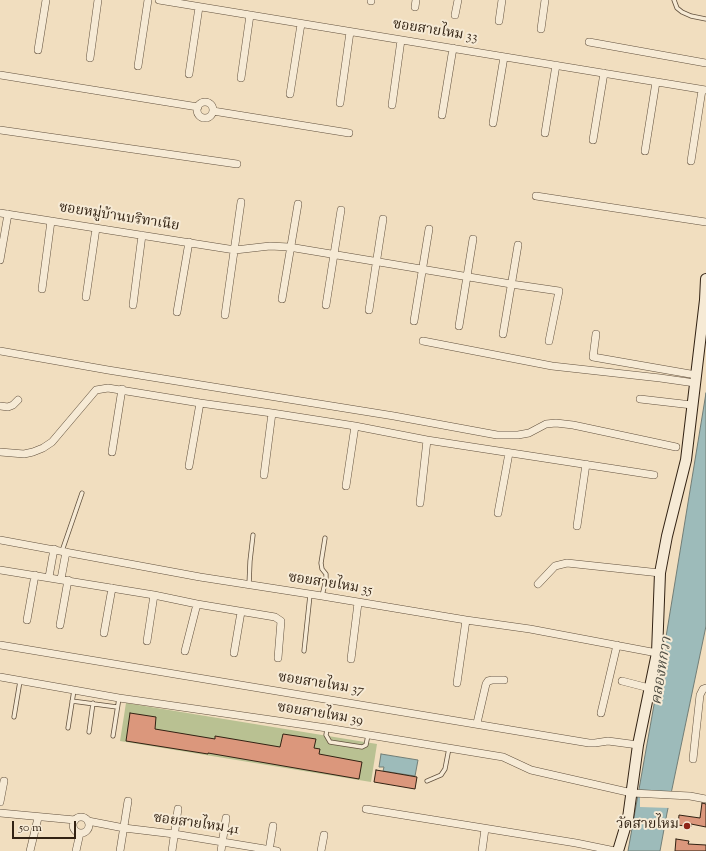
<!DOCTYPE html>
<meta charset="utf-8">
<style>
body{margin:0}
#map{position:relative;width:706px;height:851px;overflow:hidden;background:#f1debf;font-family:"Sorts Mill Goudy",serif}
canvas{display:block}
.scale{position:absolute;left:12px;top:821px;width:64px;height:18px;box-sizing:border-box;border:2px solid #322213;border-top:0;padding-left:5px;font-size:12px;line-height:14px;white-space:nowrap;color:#322213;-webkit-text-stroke:3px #f6ead5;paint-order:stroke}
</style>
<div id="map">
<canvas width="706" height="851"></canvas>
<div class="scale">50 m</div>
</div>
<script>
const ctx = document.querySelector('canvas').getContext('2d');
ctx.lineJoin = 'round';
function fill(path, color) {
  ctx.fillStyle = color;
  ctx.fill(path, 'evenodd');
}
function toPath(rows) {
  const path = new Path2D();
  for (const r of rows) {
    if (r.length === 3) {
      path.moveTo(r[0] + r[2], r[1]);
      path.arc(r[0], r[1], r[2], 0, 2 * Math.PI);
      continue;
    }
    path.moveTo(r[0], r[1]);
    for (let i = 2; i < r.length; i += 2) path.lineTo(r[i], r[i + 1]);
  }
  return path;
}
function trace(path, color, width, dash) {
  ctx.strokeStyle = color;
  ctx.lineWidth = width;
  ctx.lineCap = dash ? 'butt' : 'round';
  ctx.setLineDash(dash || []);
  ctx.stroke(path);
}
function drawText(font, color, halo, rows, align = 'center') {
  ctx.font = font + ' "Sorts Mill Goudy","Noto Serif Thai",serif';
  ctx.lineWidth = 4;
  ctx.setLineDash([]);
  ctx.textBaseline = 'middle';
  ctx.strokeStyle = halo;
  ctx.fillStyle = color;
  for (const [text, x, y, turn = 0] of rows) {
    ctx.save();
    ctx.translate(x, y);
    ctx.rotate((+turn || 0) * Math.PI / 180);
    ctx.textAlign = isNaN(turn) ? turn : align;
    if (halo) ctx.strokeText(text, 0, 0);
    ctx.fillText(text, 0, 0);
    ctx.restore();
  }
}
const green = toPath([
 [126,703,377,744,371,782,120,741]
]);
const water = toPath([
 [706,393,706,626,667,813,660,851,628,851,665,643,706,393],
 [381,754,418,760,415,776,383,771,384,767,379,767,381,754]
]);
const pier = toPath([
 [640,796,672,797,670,808,640,807]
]);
const building = toPath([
 [130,713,156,717,155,729,215,739,215,736,280,747,283,734,316,739,314,748,320,749,319,754,362,762,359,779,208,753,208,754,126,741,130,713],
 [376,770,417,777,415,789,374,782,376,770],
 [702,803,706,804,706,827,691,824,691,827,678,825,679,815,700,818,702,803],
 [676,839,689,841,688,844,706,845,706,851,675,851,676,839]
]);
const lane = toPath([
 [674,0,677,8,682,12,691,16,706,19],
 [62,551,82,493],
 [249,585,250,561,253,535],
 [322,596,326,579,326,574,322,569,321,563,325,538],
 [304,651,310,595],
 [72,701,117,707],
 [14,717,20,681],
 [68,728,74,690],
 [327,729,326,735,330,742,362,747,366,745,368,735],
 [89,732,93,703],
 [113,736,119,698],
 [427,781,441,775,445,769,449,748]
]);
const street = toPath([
 [159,0,706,90],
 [371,1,371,0],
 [415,7,416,0],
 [455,15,458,0],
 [499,21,502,0],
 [541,29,545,0],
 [589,42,706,63],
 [38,50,46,0],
 [90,58,98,0],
 [138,66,148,0],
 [189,74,199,7],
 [0,75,198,107],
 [241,78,250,15],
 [290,94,301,24],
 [205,110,8],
 [340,103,350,32],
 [392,105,401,40],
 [213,111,349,133],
 [442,115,453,48],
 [493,123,504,57],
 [0,130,237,164],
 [545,133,556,65],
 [593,140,604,73],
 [645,151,656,82],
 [691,161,702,90],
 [536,196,706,222],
 [0,213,235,250,270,246,289,247,511,284,559,291,549,341],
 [0,260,8,214],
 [42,289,51,221],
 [86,297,96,228],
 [282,299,298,204],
 [133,305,142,235],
 [326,305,341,210],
 [369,310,383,219],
 [177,312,189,242],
 [225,315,241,202],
 [414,321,429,229],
 [459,326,473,239],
 [503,334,518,245],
 [596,334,593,357,696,375],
 [423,341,552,366,660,378,695,383],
 [0,351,108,370,394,416,497,435,518,435,529,433,546,424,556,423,573,425,676,447],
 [640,399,692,405],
 [0,406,8,407,13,405,18,400],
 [0,452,24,454,33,452,43,448,52,442,96,390,108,388,200,403,272,413,355,426,427,440,654,475],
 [112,452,122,389],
 [189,466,200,403],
 [264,475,272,413],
 [346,486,355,426],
 [420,503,427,440],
 [498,513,509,453],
 [577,526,586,464],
 [0,540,200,577,322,596,466,620,530,629,657,653],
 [0,570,154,595,197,604,275,617,281,621,278,658],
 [49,577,54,549],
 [61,579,66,552],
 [538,584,555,566,567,563,660,573],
 [27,620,35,575],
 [60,625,68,580],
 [104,633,112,588],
 [147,641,154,595],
 [0,645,589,743,595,743,608,741,638,745],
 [185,651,197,604],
 [234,653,241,612],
 [351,659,358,603],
 [0,677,119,698,327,728,503,757,531,770,632,793,690,796,706,799],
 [622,681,649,688],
 [457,683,466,620],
 [601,713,617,645],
 [477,723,486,684,488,681,492,680,504,680],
 [693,759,700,695,703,689,706,688],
 [0,802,4,781],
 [366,809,576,843,615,851],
 [0,813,75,820],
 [81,825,8],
 [88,821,124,828,174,834,277,851],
 [30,851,38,818],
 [76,851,80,833],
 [120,851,128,801],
 [172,851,178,809],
 [221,851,226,818],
 [269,851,273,826],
 [321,851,324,835],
 [482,851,485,829]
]);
const secondary = toPath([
 [618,851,628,818,638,745,657,653,660,573,667,536,686,460,705,300,706,279]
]);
const markers = [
 [687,826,4,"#8f2418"]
];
const streetNames = [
 ["ซอยสายไหม 33",435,32,9],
 ["ซอยหมู่บ้านบริทาเนีย",119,218,9],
 ["ซอยสายไหม 35",330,585,9],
 ["ซอยสายไหม 37",321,685,9],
 ["ซอยสายไหม 39",320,715,9],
 ["ซอยสายไหม 41",196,825,8]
];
const poiNames = [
 ["วัดสายไหม",679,826]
];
const waterNames = [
 ["คลองหกวา",663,671,-81]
];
fill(green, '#b9c192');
fill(water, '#9dbbba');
trace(water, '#727e77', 1);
fill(pier, '#f1debf');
fill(building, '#db977c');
trace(building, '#322213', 1);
trace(lane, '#62513e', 5);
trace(street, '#62513e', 8);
trace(secondary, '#322213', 12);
trace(lane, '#f6ead5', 3.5);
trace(street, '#f6ead5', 7);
trace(secondary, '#f6ead5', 10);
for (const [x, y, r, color] of markers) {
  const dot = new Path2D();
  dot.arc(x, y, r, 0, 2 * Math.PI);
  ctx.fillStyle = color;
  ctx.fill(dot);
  trace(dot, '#f6ead5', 1.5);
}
drawText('14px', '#322213', '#f6ead5', streetNames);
drawText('14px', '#322213', '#f6ead5', poiNames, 'right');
drawText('italic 15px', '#525045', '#f6ead5', waterNames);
</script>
